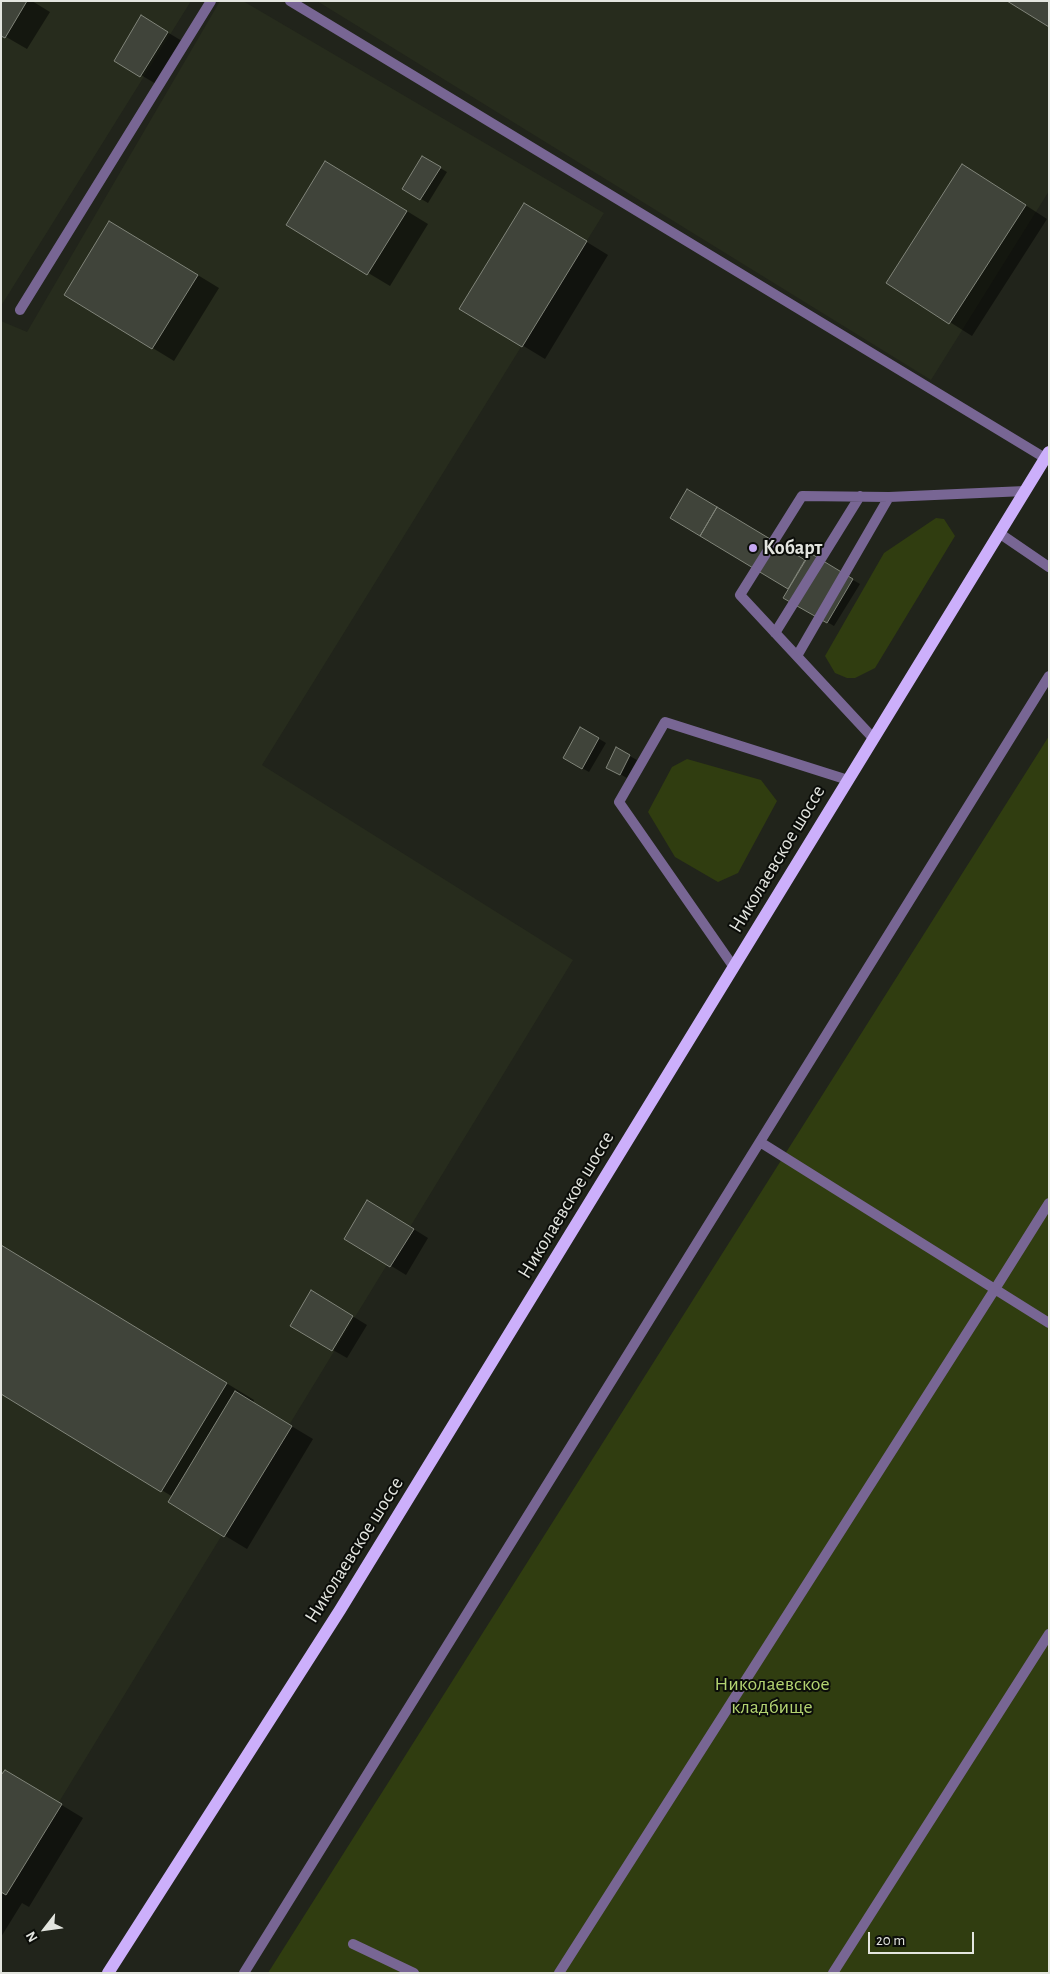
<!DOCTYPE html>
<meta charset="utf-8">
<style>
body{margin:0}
#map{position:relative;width:1050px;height:1974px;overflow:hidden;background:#21241b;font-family:"Alegreya Sans",sans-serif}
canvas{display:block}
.frame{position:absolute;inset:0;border:2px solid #e3e5df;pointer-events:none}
.north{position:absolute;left:20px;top:1904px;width:50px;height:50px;-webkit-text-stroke:4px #0b0d09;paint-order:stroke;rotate:240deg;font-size:14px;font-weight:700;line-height:20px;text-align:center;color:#e3e5df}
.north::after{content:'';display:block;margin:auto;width:18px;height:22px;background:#e3e5df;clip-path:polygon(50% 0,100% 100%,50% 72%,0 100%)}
.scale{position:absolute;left:868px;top:1932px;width:106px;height:22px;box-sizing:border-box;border:2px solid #e3e5df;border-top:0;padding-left:6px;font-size:15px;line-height:18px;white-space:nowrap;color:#e3e5df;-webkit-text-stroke:4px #0b0d09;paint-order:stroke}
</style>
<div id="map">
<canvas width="1050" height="1974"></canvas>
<div class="frame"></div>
<div class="north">N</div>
<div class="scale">20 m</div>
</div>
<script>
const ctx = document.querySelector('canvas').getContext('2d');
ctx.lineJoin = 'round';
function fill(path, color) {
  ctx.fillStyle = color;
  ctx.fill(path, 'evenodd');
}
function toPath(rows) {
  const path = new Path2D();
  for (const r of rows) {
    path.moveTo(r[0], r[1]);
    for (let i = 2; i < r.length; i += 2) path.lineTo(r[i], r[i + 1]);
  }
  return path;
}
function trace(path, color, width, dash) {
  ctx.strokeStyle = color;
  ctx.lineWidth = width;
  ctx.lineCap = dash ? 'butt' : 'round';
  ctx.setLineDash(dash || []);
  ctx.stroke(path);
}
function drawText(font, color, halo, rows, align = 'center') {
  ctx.font = font + ' "Alegreya Sans",sans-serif';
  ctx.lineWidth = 4;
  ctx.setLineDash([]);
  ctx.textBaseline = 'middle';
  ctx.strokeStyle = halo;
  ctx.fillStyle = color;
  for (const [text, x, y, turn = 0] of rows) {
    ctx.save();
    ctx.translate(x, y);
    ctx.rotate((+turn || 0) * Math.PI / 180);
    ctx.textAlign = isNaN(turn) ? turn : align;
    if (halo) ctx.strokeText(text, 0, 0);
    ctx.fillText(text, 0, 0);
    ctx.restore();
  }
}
const built = toPath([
 [1,1,191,1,1,306],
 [220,1,243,1,604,213,262,765,573,960,1,1897,1,321,27,332],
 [317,1,1049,1,1049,191,931,380]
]);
const green = toPath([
 [936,518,944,519,955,536,875,668,855,678,847,678,835,673,825,656,884,553],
 [1049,736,1049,1973,268,1973],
 [687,759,761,780,777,801,738,873,718,882,675,857,648,812,672,767]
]);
const shadow = toPath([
 [1,1,32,1,50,12,27,49,1,34],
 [157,26,182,41,156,84,116,60],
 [423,158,447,172,428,203,404,189],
 [348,175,428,224,390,286,288,225],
 [985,179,1047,219,972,336,888,283],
 [546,217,608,255,545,359,461,308],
 [132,235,219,288,174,361,66,295],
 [688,491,806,562,810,555,860,584,834,626,785,597,789,589,672,518],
 [581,728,606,743,589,772,564,758],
 [617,749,637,760,627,778,607,767],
 [383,1210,428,1238,406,1275,346,1238],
 [1,1245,254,1400,253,1403,313,1439,247,1549,169,1502,173,1497,1,1392],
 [326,1300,367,1325,347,1358,333,1350],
 [1,1778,27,1784,83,1818,29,1907,22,1903,1,1937]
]);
const building = toPath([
 [1,1,27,1,5,38,1,36,1,1],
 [1007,1,1049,1,1049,27,1007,1],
 [141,15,168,32,140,77,114,61,141,15],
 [422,156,441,167,420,200,402,189,422,156],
 [325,161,407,211,367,275,286,225,325,161],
 [962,164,1026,205,949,324,886,283,962,164],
 [524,203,587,241,522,347,459,309,524,203],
 [109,221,198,275,152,349,64,295,109,221],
 [687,489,717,507,700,536,670,518,687,489],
 [717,507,805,560,788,589,700,536,717,507],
 [810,553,853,579,827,623,783,598,810,553],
 [580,727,599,738,582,769,563,758,580,727],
 [616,747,630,755,620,775,606,768,616,747],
 [367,1200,414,1229,390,1267,344,1239,367,1200],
 [1,1245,227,1383,161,1492,1,1394,1,1245],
 [311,1290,353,1316,332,1351,290,1326,311,1290],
 [235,1391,292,1426,224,1537,168,1502,235,1391],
 [5,1770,62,1804,6,1895,1,1892,1,1775,5,1770]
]);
const service = toPath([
 [290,1,1045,458],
 [20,310,211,1],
 [999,533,1049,567],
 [775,633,860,496],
 [797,656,889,497],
 [873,738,740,595,802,496,889,497,1025,491],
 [733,966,619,802,665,722,848,780],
 [760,1142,1049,1323],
 [353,1944,414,1973],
 [244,1973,1049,676],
 [559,1973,995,1289,1049,1203],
 [833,1973,1049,1634]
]);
const primary = toPath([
 [108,1973,340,1610,1049,452]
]);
const markers = [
 [753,548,5,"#c4a7f1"]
];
const poiNames = [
 ["Кобарт",763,548]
];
const streetNames = [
 ["Николаевское шоссе",777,859,-59],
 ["Николаевское шоссе",566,1205,-59],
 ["Николаевское шоссе",354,1550,-58]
];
const parkNames = [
 ["Николаевское",772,1684],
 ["кладбище",772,1707]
];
fill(built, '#272c1d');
fill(green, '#303d10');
fill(shadow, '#0007');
fill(building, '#40443a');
trace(building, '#808479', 1);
trace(service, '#786694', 10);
trace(primary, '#ccaffb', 12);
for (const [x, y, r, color] of markers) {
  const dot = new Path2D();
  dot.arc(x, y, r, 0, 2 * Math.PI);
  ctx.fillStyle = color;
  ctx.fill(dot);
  trace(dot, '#0b0d09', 2);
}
drawText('bold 20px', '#e3e5df', '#0b0d09', poiNames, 'left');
drawText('20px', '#e3e5df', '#0b0d09', streetNames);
drawText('20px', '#b3d371', '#0b0d09', parkNames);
</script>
